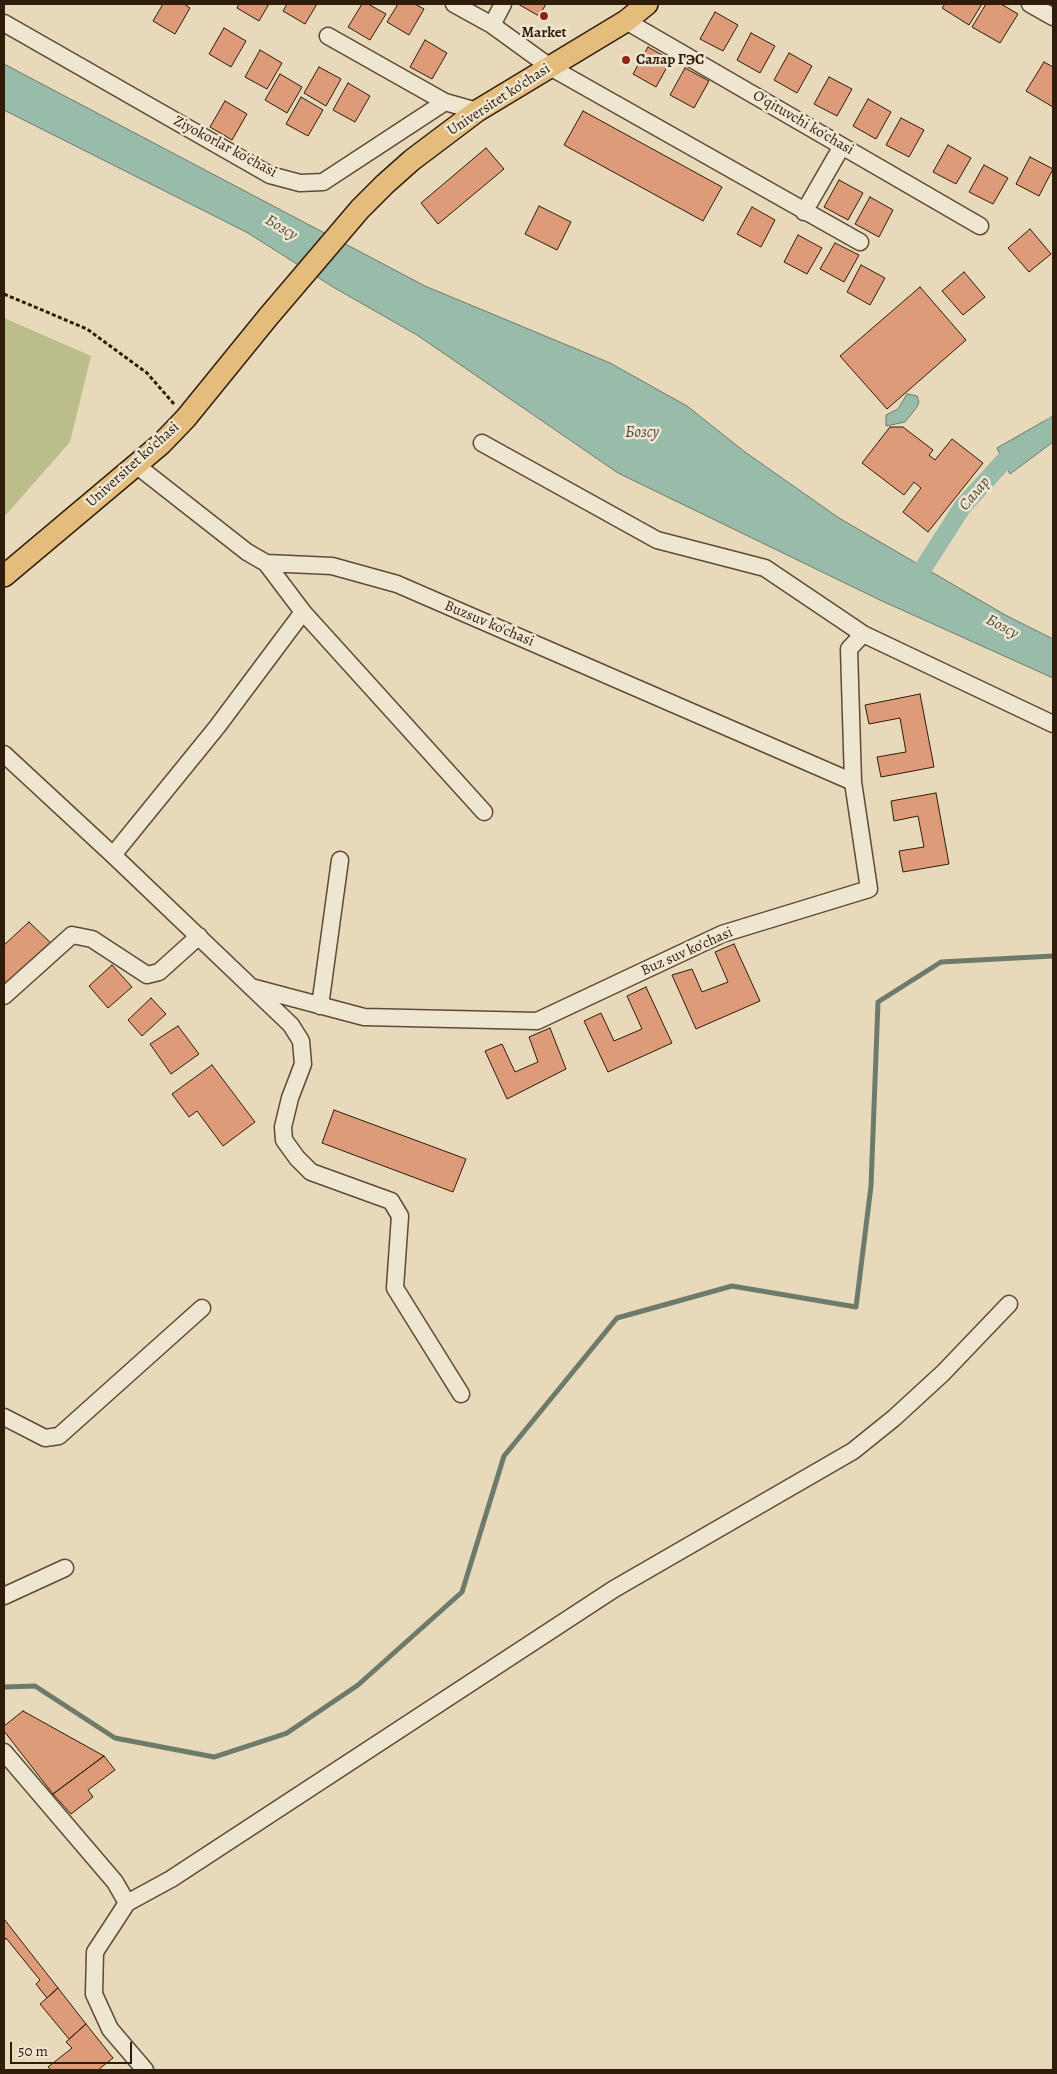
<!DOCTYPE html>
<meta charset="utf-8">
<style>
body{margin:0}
#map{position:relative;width:1057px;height:2074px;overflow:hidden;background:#e7d9b9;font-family:Alegreya,serif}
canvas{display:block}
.frame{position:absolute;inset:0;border:5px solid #301c0a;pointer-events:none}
.scale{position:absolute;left:10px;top:2042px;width:122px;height:22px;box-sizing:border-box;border:2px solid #301c0a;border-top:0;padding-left:6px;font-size:15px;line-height:18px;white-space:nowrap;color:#301c0a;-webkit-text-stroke:4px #efe6d2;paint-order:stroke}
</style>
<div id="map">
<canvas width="1057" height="2074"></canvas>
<div class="frame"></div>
<div class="scale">50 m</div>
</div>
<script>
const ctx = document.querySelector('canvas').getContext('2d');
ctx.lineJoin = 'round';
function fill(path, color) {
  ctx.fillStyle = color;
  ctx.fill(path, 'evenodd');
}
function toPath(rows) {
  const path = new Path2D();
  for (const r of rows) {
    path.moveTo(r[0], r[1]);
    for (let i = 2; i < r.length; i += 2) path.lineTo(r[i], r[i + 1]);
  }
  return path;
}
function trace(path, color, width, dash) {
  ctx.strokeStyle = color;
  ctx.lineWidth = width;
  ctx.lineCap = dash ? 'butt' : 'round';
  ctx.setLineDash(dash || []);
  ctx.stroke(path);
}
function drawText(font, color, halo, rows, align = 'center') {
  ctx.font = font + ' Alegreya,serif';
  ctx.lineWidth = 5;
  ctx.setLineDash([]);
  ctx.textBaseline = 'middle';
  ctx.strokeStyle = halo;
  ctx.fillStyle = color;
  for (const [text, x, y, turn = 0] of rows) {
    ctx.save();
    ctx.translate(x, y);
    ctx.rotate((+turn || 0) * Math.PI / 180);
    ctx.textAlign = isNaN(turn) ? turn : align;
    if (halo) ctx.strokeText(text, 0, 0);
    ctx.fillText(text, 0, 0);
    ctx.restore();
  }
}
const green = toPath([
 [4,318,91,356,70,442,4,517]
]);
const water = toPath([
 [4,64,425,286,610,363,687,406,745,452,839,518,1007,616,1053,639,1053,678,882,601,618,473,417,335,333,287,248,233,4,110,4,64],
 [907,394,917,396,919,402,917,407,905,422,886,426,886,415,898,409,907,394],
 [1053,416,1053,442,1010,474,997,448,1053,416]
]);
const stream = toPath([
 [4,1687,35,1686,115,1738,214,1757,287,1733,358,1685,462,1592,504,1456,617,1318,732,1286,856,1307,871,1186,878,1002,941,962,1053,956]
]);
const canal = toPath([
 [915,581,963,506,1003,462,1030,446,1053,426]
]);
const building = toPath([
 [163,4,184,4,190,8,175,34,153,21,163,4],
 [239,4,269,4,259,21,237,8,239,4],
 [287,4,317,4,305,24,283,11,287,4],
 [362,4,368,4,386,14,370,40,348,27,362,4],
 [398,4,415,4,424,9,409,35,387,22,398,4],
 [518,4,546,4,539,16,518,4],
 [945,4,982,4,969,25,942,8,945,4],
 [986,4,1001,4,1018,14,1000,43,972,27,986,4],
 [715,12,738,25,723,51,700,39,715,12],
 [224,28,246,41,231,67,209,54,224,28],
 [751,33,775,46,760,73,737,60,751,33],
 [425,40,447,53,432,79,410,67,425,40],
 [648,47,671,60,656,87,633,74,648,47],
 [260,50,282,63,267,89,245,77,260,50],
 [789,53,812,66,797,93,774,80,789,53],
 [1044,62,1053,67,1053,107,1026,91,1044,62],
 [319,67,341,79,326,106,304,93,319,67],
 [685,68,709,81,694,108,670,95,685,68],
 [280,74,302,87,287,113,265,100,280,74],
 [829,77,852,89,837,116,814,104,829,77],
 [348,83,370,96,355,122,333,110,348,83],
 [301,97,323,110,308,136,286,124,301,97],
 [868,99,891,112,876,139,853,126,868,99],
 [225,101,247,114,232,140,210,127,225,101],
 [583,111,722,187,703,221,564,145,583,111],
 [901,118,924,130,909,157,886,145,901,118],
 [948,145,971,158,956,184,933,172,948,145],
 [486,148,504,169,438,224,421,203,486,148],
 [1030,157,1053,169,1039,196,1016,184,1030,157],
 [984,165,1008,178,993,204,969,192,984,165],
 [839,180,863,193,848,220,824,207,839,180],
 [870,197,893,210,879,237,855,224,870,197],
 [539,206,571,222,557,250,525,234,539,206],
 [752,207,775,220,761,247,737,234,752,207],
 [1030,229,1051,254,1029,272,1008,248,1030,229],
 [798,235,822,248,807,274,784,262,798,235],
 [835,243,859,255,844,282,820,269,835,243],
 [861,265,885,278,870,305,847,292,861,265],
 [964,272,985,297,963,315,942,291,964,272],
 [920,287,966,340,887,409,840,356,920,287],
 [890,427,903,427,933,450,929,455,935,460,952,439,983,463,928,532,903,512,921,488,914,482,904,495,862,463,890,427],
 [920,694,934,767,881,777,877,757,906,752,900,718,869,724,865,705,920,694],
 [936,793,949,864,903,872,899,851,924,847,918,816,894,821,891,801,936,793],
 [29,922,55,947,4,993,4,945,29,922],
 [734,944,760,1001,696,1029,672,975,692,969,702,992,728,982,715,952,734,944],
 [112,965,132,987,108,1008,89,986,112,965],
 [646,987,672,1043,608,1072,584,1021,601,1013,614,1041,642,1029,627,996,646,987],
 [151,998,166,1014,142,1036,128,1020,151,998],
 [178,1026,199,1054,171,1074,150,1044,178,1026],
 [550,1028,566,1069,507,1099,485,1051,502,1044,515,1072,538,1062,529,1037,550,1028],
 [212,1065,255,1122,223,1146,197,1111,189,1117,172,1094,212,1065],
 [334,1110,466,1159,453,1192,322,1143,334,1110],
 [23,1711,104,1756,53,1794,4,1731,4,1726,23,1711],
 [104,1756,115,1770,88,1790,93,1797,71,1814,53,1794,104,1756],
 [4,1919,58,1988,47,1998,36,1984,40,1980,6,1938,4,1941,4,1919],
 [58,1988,86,2024,69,2039,40,2004,58,1988],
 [86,2024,113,2058,98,2070,51,2070,48,2067,72,2048,66,2042,86,2024]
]);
const path = toPath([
 [4,294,87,329,147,373,174,404]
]);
const minor = toPath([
 [454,4,492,25,550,67,860,242],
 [1030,4,1053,17],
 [626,21,980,226],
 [4,23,270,175,300,183,323,182,445,102],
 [492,25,503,4],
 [328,36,445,102,477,111],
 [804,212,842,146],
 [482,443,657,540,765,568,863,634,1053,724],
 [136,465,247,552,266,563,332,566,397,584,853,782],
 [266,563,303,612,484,812],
 [4,754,113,855,291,1025,301,1041,303,1064,290,1098,283,1127,284,1140,297,1158,311,1172,391,1201,400,1216,395,1288,461,1394],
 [113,855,217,727,303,612],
 [251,987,364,1017,537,1021,722,934,869,889,853,782,849,649,863,634],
 [4,996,72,935,92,939,147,975,159,972,199,936],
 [320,1006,340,860],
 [4,1417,45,1438,59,1436,202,1308],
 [4,1596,65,1568],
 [4,1752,115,1882,127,1903],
 [145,2070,110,2029,94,1994,95,1952,127,1903,171,1879,614,1589,853,1451,894,1418,943,1373,1009,1304]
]);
const major = toPath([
 [4,576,161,444,186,418,268,317,360,209,385,184,412,160,477,111,626,21,647,4]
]);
const markers = [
 [544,16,5,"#8f2418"],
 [626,60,5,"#8f2418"]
];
const poiNames = [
 ["Market",544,33],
 ["Салар ГЭС",636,60,"left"]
];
const streetNames = [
 ["Universitet ko'chasi",499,100,-33],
 ["O'qituvchi ko'chasi",803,123,30],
 ["Ziyokorlar ko'chasi",225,147,28],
 ["Universitet ko'chasi",133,465,-42],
 ["Buzsuv ko'chasi",489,624,23],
 ["Buz suv ko'chasi",687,952,-24]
];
const waterNames = [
 ["Бозсу",281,228,31],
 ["Бозсу",642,433],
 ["Салар",975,494,-50],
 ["Бозсу",1002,627,28]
];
fill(green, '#bbbe8b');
fill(water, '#98bbaa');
trace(water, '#6e7b6a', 1);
trace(stream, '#6e7b6a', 5);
trace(canal, '#98bbaa', 18);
fill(building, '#dd9b7a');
trace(building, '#301c0a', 1);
trace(minor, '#5e4b36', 19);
trace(major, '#301c0a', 24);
trace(path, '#301c0a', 3, [4, 2.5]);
trace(minor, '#efe6d2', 16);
trace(major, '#e4bc7c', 21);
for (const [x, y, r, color] of markers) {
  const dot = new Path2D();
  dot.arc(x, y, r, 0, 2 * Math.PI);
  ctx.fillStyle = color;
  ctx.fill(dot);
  trace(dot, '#efe6d2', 2);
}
drawText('bold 15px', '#301c0a', '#efe6d2', poiNames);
drawText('15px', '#301c0a', '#efe6d2', streetNames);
drawText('italic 16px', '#4f4c3a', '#efe6d2', waterNames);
</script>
